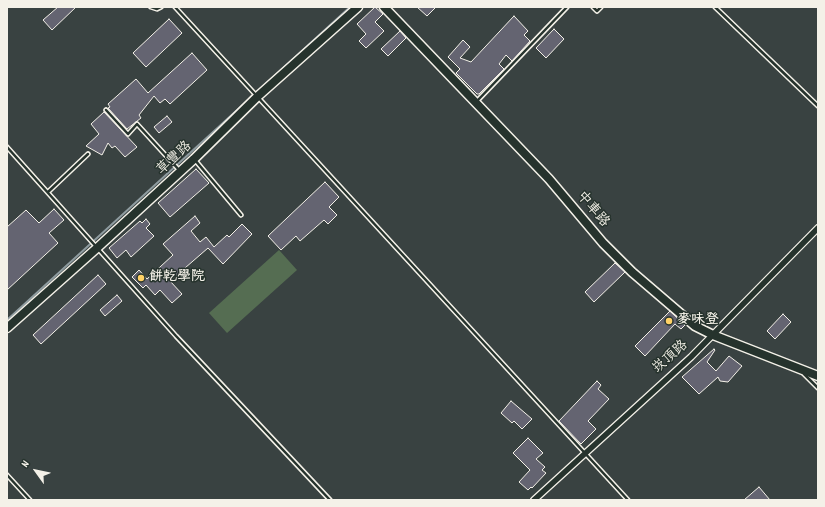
<!DOCTYPE html>
<meta charset="utf-8">
<style>
body{margin:0}
#map{position:relative;width:825px;height:507px;overflow:hidden;background:#394241;font-family:Dekko,sans-serif}
canvas{display:block}
.frame{position:absolute;inset:0;border:8px solid #f4f1e8;pointer-events:none}
.north{position:absolute;left:16px;top:451px;width:40px;height:40px;-webkit-text-stroke:3px #26332d;paint-order:stroke;rotate:303deg;font-size:11px;font-weight:700;line-height:16px;text-align:center;color:#f4f1e8}
.north::after{content:'';display:block;margin:auto;width:14px;height:18px;background:#f4f1e8;clip-path:polygon(50% 0,100% 100%,50% 72%,0 100%)}
</style>
<div id="map">
<canvas width="825" height="507"></canvas>
<div class="frame"></div>
<div class="north">N</div>
</div>
<script>
const ctx = document.querySelector('canvas').getContext('2d');
ctx.lineJoin = 'round';
function fill(path, color) {
  ctx.fillStyle = color;
  ctx.fill(path, 'evenodd');
}
function toPath(rows) {
  const path = new Path2D();
  for (const r of rows) {
    path.moveTo(r[0], r[1]);
    for (let i = 2; i < r.length; i += 2) path.lineTo(r[i], r[i + 1]);
  }
  return path;
}
function trace(path, color, width, dash) {
  ctx.strokeStyle = color;
  ctx.lineWidth = width;
  ctx.lineCap = dash ? 'butt' : 'round';
  ctx.setLineDash(dash || []);
  ctx.stroke(path);
}
function drawText(font, color, halo, rows, align = 'center') {
  ctx.font = font + ' Dekko,"LXGW WenKai TC",sans-serif';
  ctx.lineWidth = 3;
  ctx.setLineDash([]);
  ctx.textBaseline = 'middle';
  ctx.strokeStyle = halo;
  ctx.fillStyle = color;
  for (const [text, x, y, turn = 0] of rows) {
    ctx.save();
    ctx.translate(x, y);
    ctx.rotate((+turn || 0) * Math.PI / 180);
    ctx.textAlign = isNaN(turn) ? turn : align;
    if (halo) ctx.strokeText(text, 0, 0);
    ctx.fillText(text, 0, 0);
    ctx.restore();
  }
}
const green = toPath([
 [279,250,297,270,227,333,209,313]
]);
const stream = toPath([
 [7,320,350,7]
]);
const building = toPath([
 [58,7,76,7,52,30,43,20,58,7],
 [375,7,383,14,375,22,384,31,366,48,359,41,366,34,357,24,375,7],
 [417,7,436,7,427,16,417,7],
 [514,16,528,31,524,35,530,41,512,61,506,55,499,64,504,69,479,94,477,94,456,73,460,69,448,57,463,40,470,47,460,58,471,62,514,16],
 [169,19,182,33,146,67,133,53,169,19],
 [554,29,564,39,546,58,536,48,554,29],
 [400,31,406,38,388,56,381,49,400,31],
 [192,53,207,70,170,104,165,99,160,103,154,96,139,115,141,118,127,129,108,108,110,107,108,104,136,79,148,93,192,53],
 [104,112,137,147,125,157,115,146,112,148,108,143,102,155,86,146,99,134,91,124,104,112],
 [167,116,172,122,159,133,154,127,167,116],
 [196,169,209,183,170,217,158,203,196,169],
 [325,182,339,197,329,207,337,215,328,224,324,220,300,241,296,236,281,250,268,236,325,182],
 [54,209,64,220,49,233,58,243,7,290,7,227,26,210,39,223,54,209],
 [195,216,200,223,191,231,200,242,206,237,214,247,227,235,229,237,242,224,252,234,223,264,208,248,170,281,182,294,172,303,160,290,155,295,146,285,143,288,132,277,139,270,147,279,173,255,163,244,195,216],
 [146,219,150,224,146,228,154,236,131,257,126,250,117,258,109,248,140,221,142,223,146,219],
 [615,263,625,272,594,302,585,292,615,263],
 [98,275,106,284,41,344,33,335,98,275],
 [117,295,122,301,105,316,100,310,117,295],
 [670,311,685,325,681,329,675,324,645,356,635,346,670,311],
 [783,314,791,322,775,339,767,331,783,314],
 [714,349,715,350,707,362,716,371,729,356,742,366,728,382,720,381,718,377,699,394,682,377,714,349],
 [597,381,601,385,598,389,609,399,588,421,596,429,581,444,559,421,597,381],
 [511,401,532,419,522,429,514,421,512,423,501,413,511,401],
 [528,438,543,453,536,459,545,467,542,470,546,473,532,488,531,487,528,490,519,482,530,470,513,453,528,438],
 [759,487,770,500,744,500,759,487]
]);
const lane = toPath([
 [151,7,157,9,161,7],
 [175,7,628,500],
 [593,7,597,11,601,7],
 [715,7,818,106],
 [477,101,567,7],
 [106,110,128,134,137,124,180,171],
 [7,147,176,336,330,500],
 [195,160,241,215],
 [48,192,88,154],
 [804,374,818,388],
 [7,475,30,500]
]);
const street = toPath([
 [534,500,691,357,818,228]
]);
const secondary = toPath([
 [384,7,549,179,603,243,632,272,695,326,713,335,818,376],
 [7,328,97,248,194,159,257,97,358,7]
]);
const markers = [
 [141,278,4,"#ffd166"],
 [669,321,4,"#ffd166"]
];
const streetNames = [
 ["草豐路",175,159,-43],
 ["中車路",592,210,50],
 ["崁頂路",671,358,-42]
];
const poiNames = [
 ["餅乾學院",149,278],
 ["麥味登",677,321]
];
fill(green, '#556d52');
trace(stream, '#8f9ca0', 2);
fill(building, '#646471');
trace(building, '#f4f1e8', 1);
trace(lane, '#f4f1e8', 5.5);
trace(street, '#f4f1e8', 8);
trace(secondary, '#f4f1e8', 11);
trace(lane, '#26332d', 2.5);
trace(street, '#26332d', 5.5);
trace(secondary, '#26332d', 8);
for (const [x, y, r, color] of markers) {
  const dot = new Path2D();
  dot.arc(x, y, r, 0, 2 * Math.PI);
  ctx.fillStyle = color;
  ctx.fill(dot);
  trace(dot, '#26332d', 1.5);
}
drawText('14px', '#f4f1e8', '#26332d', streetNames);
drawText('bold 14px', '#f4f1e8', '#26332d', poiNames, 'left');
</script>
